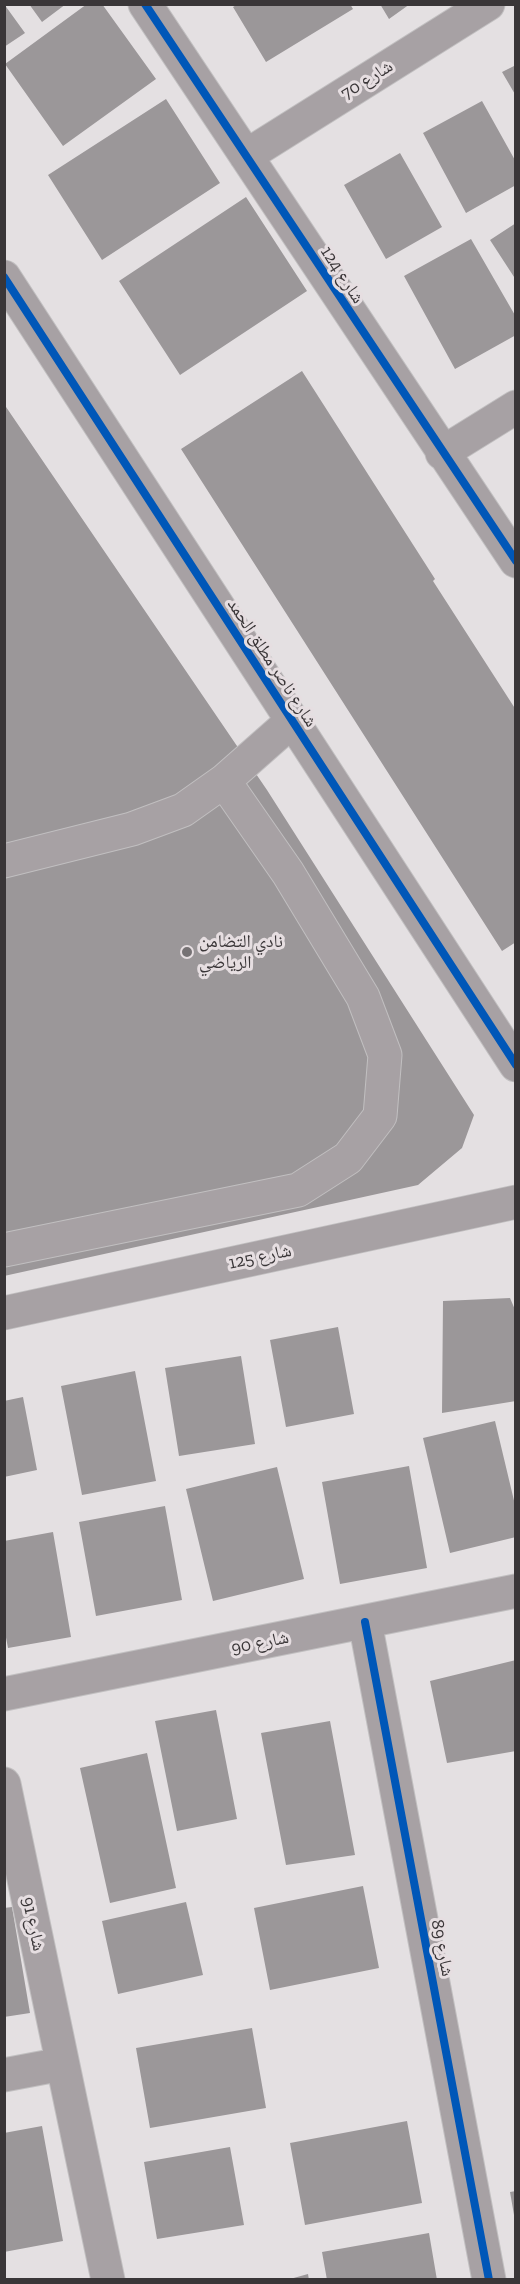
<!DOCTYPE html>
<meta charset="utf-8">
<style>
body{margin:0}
#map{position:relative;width:520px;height:2284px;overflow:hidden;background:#e4e0e2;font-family:"Zilla Slab",serif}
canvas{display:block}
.frame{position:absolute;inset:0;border:6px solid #3a3638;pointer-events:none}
</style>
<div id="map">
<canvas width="520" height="2284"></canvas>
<div class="frame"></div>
</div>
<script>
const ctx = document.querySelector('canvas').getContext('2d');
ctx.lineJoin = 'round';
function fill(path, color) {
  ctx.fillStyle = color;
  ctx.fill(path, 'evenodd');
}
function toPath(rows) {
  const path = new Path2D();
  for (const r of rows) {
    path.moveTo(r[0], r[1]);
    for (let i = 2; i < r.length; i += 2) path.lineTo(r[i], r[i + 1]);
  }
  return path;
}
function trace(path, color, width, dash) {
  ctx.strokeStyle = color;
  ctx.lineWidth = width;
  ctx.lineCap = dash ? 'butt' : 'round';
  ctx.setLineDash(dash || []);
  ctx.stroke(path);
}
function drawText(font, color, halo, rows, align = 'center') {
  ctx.font = font + ' "Zilla Slab","Noto Naskh Arabic",serif';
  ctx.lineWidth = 6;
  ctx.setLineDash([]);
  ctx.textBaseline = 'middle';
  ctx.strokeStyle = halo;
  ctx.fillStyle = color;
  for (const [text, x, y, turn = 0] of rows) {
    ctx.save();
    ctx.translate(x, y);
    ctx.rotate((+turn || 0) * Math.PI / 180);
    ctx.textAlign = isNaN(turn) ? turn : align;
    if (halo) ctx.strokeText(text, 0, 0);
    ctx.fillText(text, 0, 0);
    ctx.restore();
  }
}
const building = toPath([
 [4,4,25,33,4,47],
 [29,4,66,4,42,22],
 [87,4,102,4,156,79,63,146,5,64],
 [238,4,350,4,353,9,266,62,233,7],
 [380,4,410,4,389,19],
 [516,65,516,96,502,72],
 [166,99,220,183,102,260,48,175],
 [482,101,516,162,516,185,466,213,423,133],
 [400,153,442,227,386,259,344,185],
 [246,197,307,291,180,375,119,281],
 [516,223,516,280,490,240],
 [471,239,516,317,516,335,455,369,404,276],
 [302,371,435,579,433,581,516,710,516,942,502,951,181,449],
 [4,404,267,790,474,1115,462,1148,418,1185,4,1276],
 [510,1298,516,1312,516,1401,442,1413,443,1301],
 [338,1327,354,1414,286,1427,270,1340],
 [241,1356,255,1444,179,1456,165,1368],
 [135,1371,156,1481,82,1495,61,1386],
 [23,1397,37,1470,4,1477,4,1401],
 [495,1421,516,1509,516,1537,450,1553,423,1438],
 [409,1466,427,1568,340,1584,322,1482],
 [277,1467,304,1579,213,1601,186,1489],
 [165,1506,182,1600,96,1616,79,1522],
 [53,1532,71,1637,8,1648,4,1627,4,1541],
 [516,1660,516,1751,447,1763,430,1681],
 [216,1710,237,1819,177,1831,155,1721],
 [330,1721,355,1855,286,1865,261,1733],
 [147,1753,176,1888,110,1903,80,1768],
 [363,1886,379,1968,270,1990,254,1908],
 [186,1902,203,1975,118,1994,102,1921],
 [12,1907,30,2013,4,2017,4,1908],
 [252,2028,266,2108,150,2128,136,2048],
 [407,2121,422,2203,305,2225,290,2143],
 [42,2126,63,2241,4,2252,4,2133],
 [230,2147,244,2225,157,2239,144,2162],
 [516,2191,516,2215,514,2215,510,2192],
 [429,2233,437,2280,327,2280,322,2252],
 [308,2274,309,2280,290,2280,290,2279]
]);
const minor = toPath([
 [145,4,516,561],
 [246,156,488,4],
 [4,277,516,1065],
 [442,453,516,407],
 [4,861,132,829,183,810,224,781,292,721],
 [4,1250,298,1190,348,1158,380,1116,385,1055,363,997,288,873,224,781],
 [4,1313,516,1202],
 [365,1622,489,2280],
 [4,1694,516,1591],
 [4,1784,108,2280],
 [4,2075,62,2064]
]);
const cycleway = toPath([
 [145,4,516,561],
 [4,277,516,1065],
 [365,1622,489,2280]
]);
const markers = [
 [187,952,6,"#767274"]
];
const streetNames = [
 ["شارع 70",367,80,-32],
 ["شارع 124",342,275,57],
 ["شارع ناصر مطلق الحمد",272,663,57],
 ["شارع 125",260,1257,-12],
 ["شارع 90",260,1643,-11],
 ["شارع 91",33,1924,78],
 ["شارع 89",442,1948,79]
];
const poiNames = [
 ["نادي التضامن",199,942],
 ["الرياضي",199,963]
];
fill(building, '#9b9799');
trace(minor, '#c1bfc0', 35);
trace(minor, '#a7a1a4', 33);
trace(cycleway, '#0057b8', 8);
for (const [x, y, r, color] of markers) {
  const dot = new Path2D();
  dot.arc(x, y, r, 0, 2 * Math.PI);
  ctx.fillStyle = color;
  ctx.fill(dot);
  trace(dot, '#e6dee1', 2);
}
drawText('18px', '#3a3638', '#e6dee1', streetNames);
drawText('18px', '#3a3638', '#e6dee1', poiNames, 'left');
</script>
